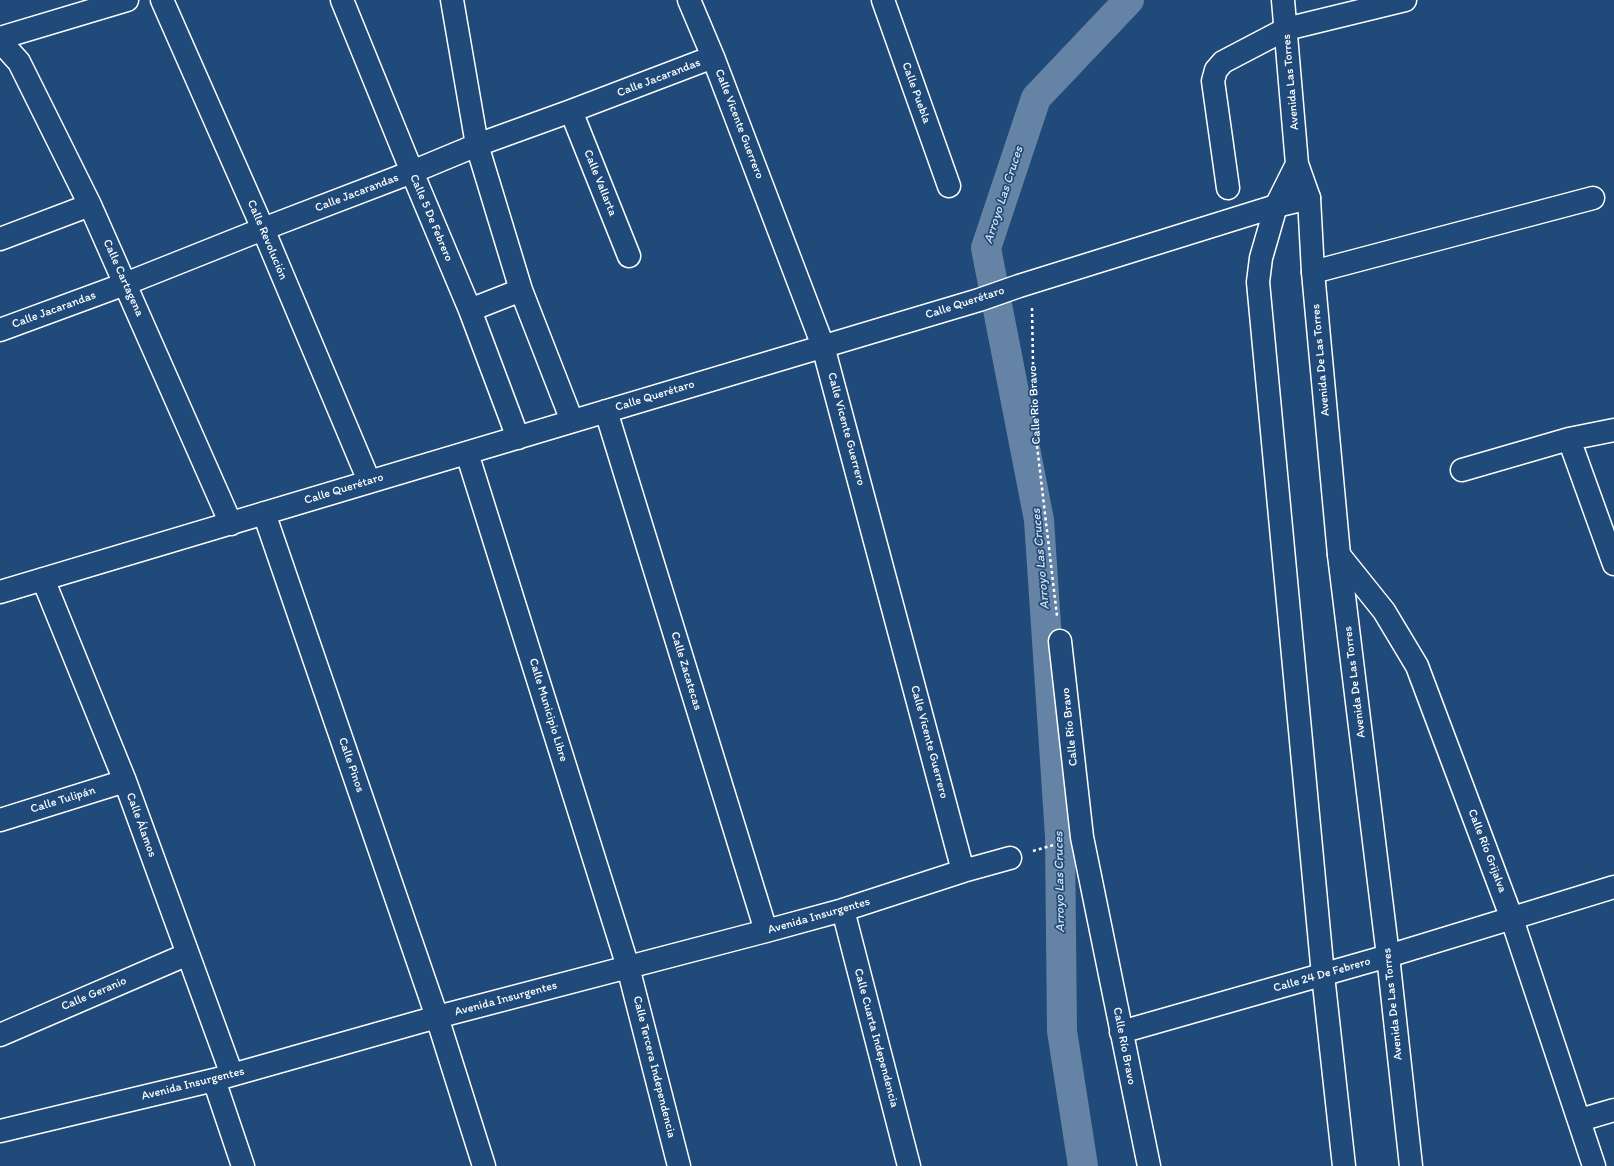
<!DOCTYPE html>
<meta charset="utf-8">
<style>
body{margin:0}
canvas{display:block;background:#1f4a7a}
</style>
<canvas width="1614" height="1166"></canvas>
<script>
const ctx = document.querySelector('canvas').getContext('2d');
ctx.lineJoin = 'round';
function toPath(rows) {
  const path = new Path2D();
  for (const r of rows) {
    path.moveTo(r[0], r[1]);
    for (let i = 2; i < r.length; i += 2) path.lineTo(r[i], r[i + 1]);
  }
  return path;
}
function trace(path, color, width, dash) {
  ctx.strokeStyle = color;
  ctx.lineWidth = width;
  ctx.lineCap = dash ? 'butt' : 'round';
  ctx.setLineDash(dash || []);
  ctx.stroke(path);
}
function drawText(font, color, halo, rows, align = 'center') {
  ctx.font = font + ' Itim,sans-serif';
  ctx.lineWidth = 3.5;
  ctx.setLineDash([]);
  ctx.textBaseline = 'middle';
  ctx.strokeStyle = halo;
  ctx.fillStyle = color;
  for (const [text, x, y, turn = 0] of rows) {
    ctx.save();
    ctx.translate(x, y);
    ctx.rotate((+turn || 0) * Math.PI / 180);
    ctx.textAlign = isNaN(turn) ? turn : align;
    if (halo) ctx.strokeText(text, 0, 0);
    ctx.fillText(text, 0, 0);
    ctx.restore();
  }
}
const canal = toPath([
 [1083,1166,1062,1031,1060,836,1039,520,986,248,1036,98,1129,0]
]);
const path = toPath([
 [1032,308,1034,420,1057,616],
 [1033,851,1057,844]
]);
const minor = toPath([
 [162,0,263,229,369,481],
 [342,0,412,172,470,310,518,438],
 [452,0,477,145,521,290,572,421],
 [689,0,713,57,823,346,963,871],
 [883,0,949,186],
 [0,38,127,0],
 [0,41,19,62,90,205,231,524],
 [571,111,629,256],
 [1228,188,1213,81,1216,70,1223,62,1286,29,1405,0],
 [0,239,90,205],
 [1313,272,1593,198],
 [470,310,521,290],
 [0,330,125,284,263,229,412,172,477,145,571,111,713,57],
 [606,411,766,931],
 [1569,439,1614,564],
 [467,453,628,967,679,1166],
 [1462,470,1569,439,1614,430],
 [264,513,437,1017,484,1166],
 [1339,555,1384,611,1417,666,1512,919,1594,1166],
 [43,579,125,781,232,1075],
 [0,592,979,300,1019,286,1276,206,1309,198],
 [1060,641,1082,837,1149,1166],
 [0,820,125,781],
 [843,910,909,1166],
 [1121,1032,1388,956,1614,887],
 [0,1035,188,954],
 [214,1080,243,1166],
 [1580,1120,1614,1110],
 [0,1131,214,1080,437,1017,766,931,843,910,963,871,1010,858]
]);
const major = toPath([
 [1283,0,1297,164,1309,198,1313,272,1339,555,1388,956,1411,1166],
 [1297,164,1276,206,1261,258,1258,282,1323,975,1344,1166]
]);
const streetNames = [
 ["Calle Jacarandas",659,78,-21],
 ["Avenida Las Torres",1291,82,-95],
 ["Calle Puebla",916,93,70],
 ["Calle Vicente Guerrero",739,124,69],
 ["Calle Vallarta",600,183,68],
 ["Calle Jacarandas",357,193,-21],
 ["Calle 5 De Febrero",431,218,67],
 ["Calle Revolución",267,240,67],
 ["Calle Cartagena",123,278,66],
 ["Calle Querétaro",965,303,-18],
 ["Calle Jacarandas",54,310,-20],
 ["Avenida De Las Torres",1321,360,-95],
 ["Calle Querétaro",655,396,-17],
 ["Calle Río Bravo",1035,405,-93],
 ["Calle Vicente Guerrero",846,429,75],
 ["Calle Querétaro",344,489,-17],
 ["Calle Zacatecas",686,671,73],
 ["Avenida De Las Torres",1355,682,-97],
 ["Calle Municipio Libre",548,710,73],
 ["Calle Río Bravo",1070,727,-96],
 ["Calle Vicente Guerrero",929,742,75],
 ["Calle Pinos",351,765,71],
 ["Calle Tulipán",63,800,-17],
 ["Calle Álamos",141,825,70],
 ["Calle Río Grijalva",1487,851,69],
 ["Avenida Insurgentes",819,916,-16],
 ["Calle 24 De Febrero",1322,975,-16],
 ["Calle Geranio",94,994,-23],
 ["Avenida Insurgentes",506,999,-15],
 ["Avenida De Las Torres",1393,1004,-96],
 ["Calle Cuarta Independencia",876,1038,75],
 ["Calle Río Bravo",1124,1046,79],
 ["Calle Tercera Independencia",654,1067,76],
 ["Avenida Insurgentes",193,1084,-14]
];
const waterNames = [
 ["Arroyo Las Cruces",1004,195,-72],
 ["Arroyo Las Cruces",1041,559,-95],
 ["Arroyo Las Cruces",1060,882,-91]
];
trace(canal, '#6583a4', 30);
trace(minor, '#fff', 25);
trace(major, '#fff', 25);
trace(path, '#fff', 2.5, [3, 3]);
trace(minor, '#1f4a7a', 22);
trace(major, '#1f4a7a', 22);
drawText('12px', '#fff', '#1f4a7a', streetNames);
drawText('italic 13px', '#d8e0e8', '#1f4a7a', waterNames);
</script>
